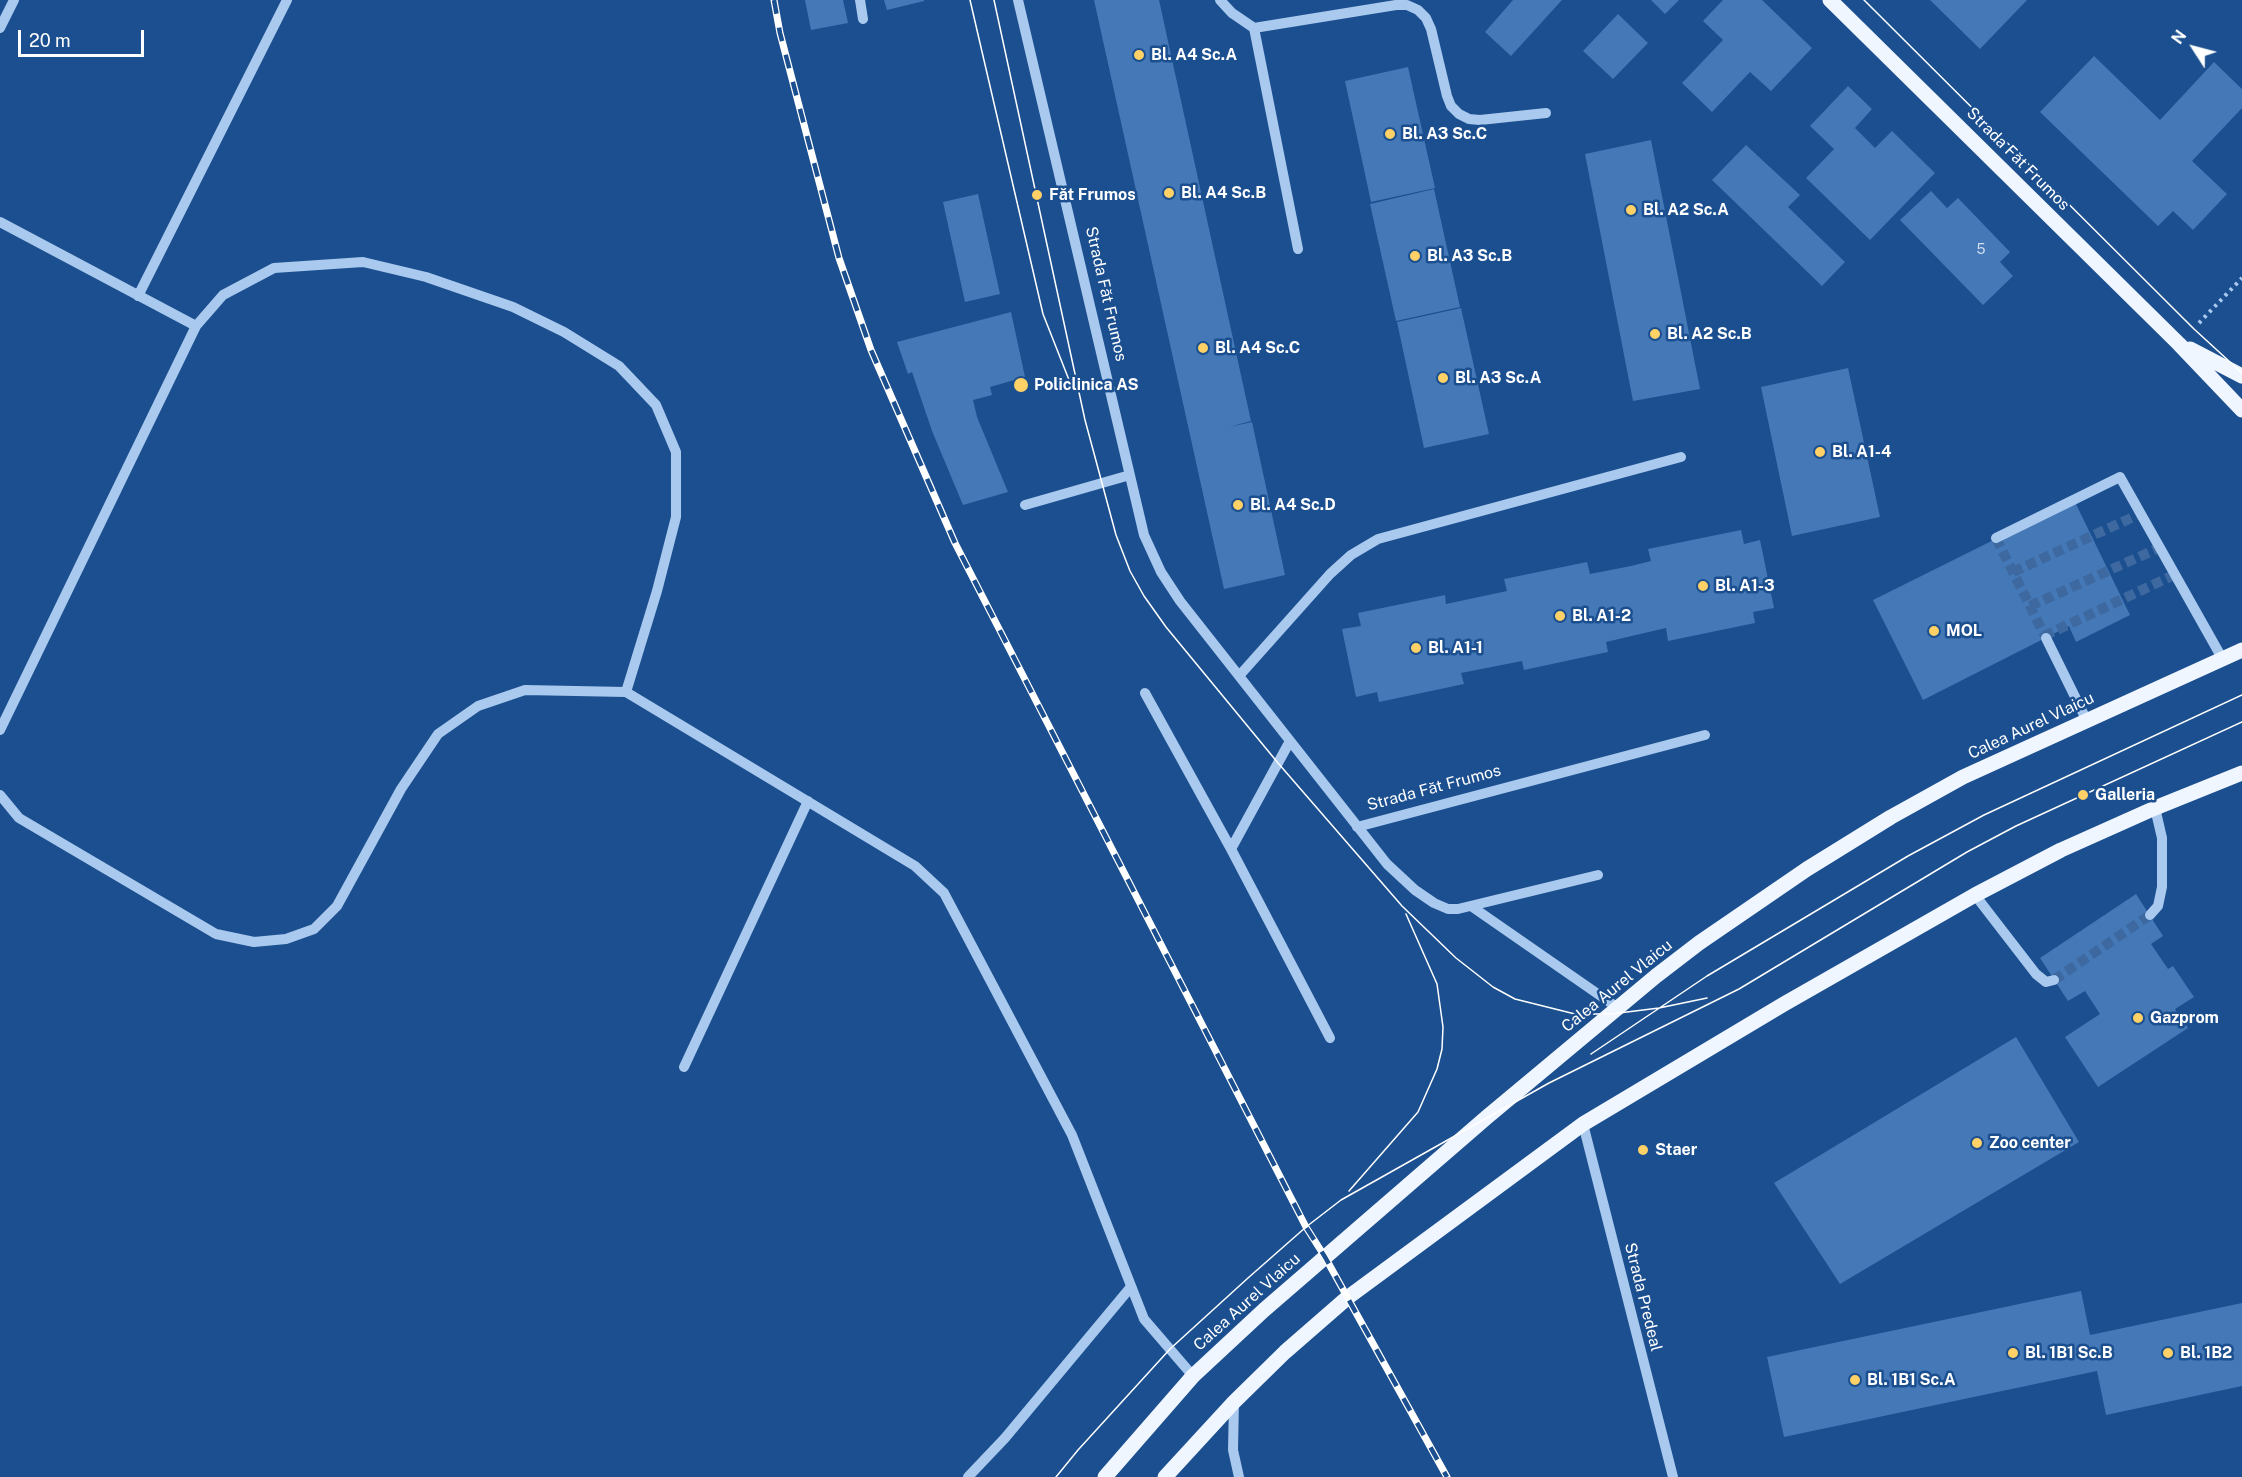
<!DOCTYPE html>
<meta charset="utf-8">
<style>
body{margin:0}
#map{position:relative;width:2242px;height:1477px;overflow:hidden;background:#1b4f8f;font-family:"Public Sans",sans-serif}
canvas{display:block}
.north{position:absolute;left:2164px;top:18px;width:60px;height:60px;-webkit-text-stroke:4px #1b4f8f;paint-order:stroke;rotate:306deg;font-size:16px;font-weight:700;line-height:24px;text-align:center;color:#fff}
.north::after{content:'';display:block;margin:auto;width:21px;height:27px;background:#fff;clip-path:polygon(50% 0,100% 100%,50% 72%,0 100%)}
.scale{position:absolute;left:18px;top:30px;width:126px;height:27px;box-sizing:border-box;border:3px solid #fff;border-top:0;padding-left:8px;font-size:18px;line-height:21px;white-space:nowrap;color:#fff;-webkit-text-stroke:4px #1b4f8f;paint-order:stroke}
</style>
<div id="map">
<canvas width="2242" height="1477"></canvas>
<div class="north">N</div>
<div class="scale">20 m</div>
</div>
<script>
const ctx = document.querySelector('canvas').getContext('2d');
ctx.lineJoin = 'round';
function fill(path, color) {
  ctx.fillStyle = color;
  ctx.fill(path, 'evenodd');
}
function toPath(rows) {
  const path = new Path2D();
  for (const r of rows) {
    path.moveTo(r[0], r[1]);
    for (let i = 2; i < r.length; i += 2) path.lineTo(r[i], r[i + 1]);
  }
  return path;
}
function trace(path, color, width, dash) {
  ctx.strokeStyle = color;
  ctx.lineWidth = width;
  ctx.lineCap = dash ? 'butt' : 'round';
  ctx.setLineDash(dash || []);
  ctx.stroke(path);
}
function drawText(font, color, halo, rows, align = 'center') {
  ctx.font = font + ' "Public Sans",sans-serif';
  ctx.lineWidth = 5;
  ctx.setLineDash([]);
  ctx.textBaseline = 'middle';
  ctx.strokeStyle = halo;
  ctx.fillStyle = color;
  for (const [text, x, y, turn = 0] of rows) {
    ctx.save();
    ctx.translate(x, y);
    ctx.rotate((+turn || 0) * Math.PI / 180);
    ctx.textAlign = isNaN(turn) ? turn : align;
    if (halo) ctx.strokeText(text, 0, 0);
    ctx.fillText(text, 0, 0);
    ctx.restore();
  }
}
const building = toPath([
 [805,0,843,0,848,23,811,30],
 [884,0,924,0,924,1,887,10],
 [1094,0,1159,0,1251,421,1229,427,1252,422,1285,575,1224,589],
 [1513,0,1562,0,1511,56,1485,32],
 [1651,0,1679,0,1665,14],
 [1723,0,1762,0,1812,48,1771,91,1750,72,1712,112,1682,83,1723,40,1703,21],
 [1930,0,2027,0,1980,49],
 [1618,14,1648,43,1613,79,1583,51],
 [2094,56,2160,120,2214,62,2242,89,2242,108,2192,161,2227,194,2193,230,2173,211,2158,226,2040,112],
 [1408,67,1435,188,1371,202,1345,81],
 [1848,86,1872,109,1855,128,1875,148,1892,131,1935,173,1870,240,1806,178,1834,149,1810,126],
 [1651,140,1700,389,1633,401,1585,154],
 [1746,145,1800,195,1788,207,1845,262,1822,286,1712,180],
 [1434,189,1460,307,1396,321,1370,204],
 [1931,191,1947,208,1958,198,2010,252,2000,262,2013,276,1983,305,1900,220],
 [978,194,1000,294,965,302,943,202],
 [1461,308,1489,434,1424,448,1397,322],
 [1011,312,1025,377,990,387,992,395,973,400,977,417,1008,492,963,505,932,431,912,372,908,374,897,342],
 [1848,368,1880,517,1792,536,1761,387],
 [2074,500,2130,615,2076,642,2069,626,1923,700,1873,600],
 [1741,530,1744,544,1760,540,1774,608,1753,612,1755,623,1668,641,1666,628,1606,642,1608,652,1524,670,1522,661,1461,673,1464,684,1379,702,1377,692,1356,697,1342,629,1361,626,1358,613,1445,595,1446,604,1507,591,1504,579,1587,562,1590,574,1631,566,1651,561,1648,549],
 [2136,894,2163,936,2151,944,2168,969,2173,966,2194,997,2175,1009,2188,1028,2098,1087,2065,1037,2100,1014,2085,991,2068,1001,2040,958],
 [2016,1037,2079,1142,1840,1284,1774,1183],
 [2081,1291,2090,1335,2242,1303,2242,1386,2106,1415,2097,1371,1784,1437,1767,1357]
]);
const minorTunnel = toPath([
 [1996,538,2046,638],
 [2013,572,2142,513],
 [2030,606,2161,547],
 [2044,636,2176,574],
 [2054,980,2150,915]
]);
const path = toPath([
 [2199,323,2242,278]
]);
const minor = toPath([
 [860,0,863,19],
 [1018,0,1144,535,1161,572,1180,601,1387,864,1415,890,1434,903,1448,909,1458,909,1598,875],
 [1220,0,1232,13,1254,28,1396,5,1407,5,1418,10,1426,18,1431,29,1447,96,1451,106,1459,114,1469,119,1480,120,1546,113],
 [0,28,14,0],
 [1254,28,1298,249],
 [0,222,196,326],
 [138,296,287,0],
 [1025,505,1130,475],
 [1996,538,2120,477,2222,658],
 [2046,638,2086,719],
 [1239,676,1330,574,1351,555,1378,539,1681,457],
 [1145,693,1231,849,1330,1038],
 [0,730,196,326,223,295,274,268,363,262,426,277,513,307,564,332,619,366,656,405,676,452,676,517,657,591,626,692],
 [0,795,19,818,216,934,254,942,286,939,314,929,337,906,401,789,438,734,478,706,525,690,626,692,915,866,944,893,1072,1135,1144,1319,1193,1376],
 [1357,827,1705,735],
 [1231,849,1290,741],
 [1975,895,2036,974,2046,982,2054,980],
 [1471,906,1618,1008],
 [2150,915,2158,906,2162,887,2162,838,2155,808],
 [684,1067,808,801],
 [1583,1124,1673,1477],
 [1234,1402,1233,1450,1239,1477],
 [968,1477,1005,1438,1130,1288]
]);
const major = toPath([
 [1830,0,2179,344,2242,410],
 [2190,349,2242,376],
 [1105,1477,1193,1376,1264,1310,1487,1117,1656,976,1699,943,1807,869,1891,817,1963,777,2242,650],
 [1165,1477,1234,1402,1285,1352,1347,1298,1583,1124,1784,1004,1975,895,2061,850,2155,808,2242,773]
]);
const tram = toPath([
 [970,0,1043,314,1071,385],
 [994,0,1085,420,1116,535,1130,571,1144,596,1166,627,1278,763,1402,906,1456,958,1493,987,1515,999,1575,1014,1611,1014,1659,1008,1707,998],
 [1864,0,2194,329,2242,373],
 [1591,1054,1707,976,1908,856,1984,815,2242,695],
 [1349,1191,1418,1112,1437,1069,1442,1049,1443,1027,1437,984,1406,914],
 [1056,1477,1078,1450,1170,1349,1248,1278,1306,1227,1341,1200,1549,1083,1739,989,1967,852,2016,826,2242,722]
]);
const rail = toPath([
 [774,0,780,33,839,258,871,350,955,543,1306,1227,1325,1257,1447,1477]
]);
const markers = [
 [1139,55,6,"#ffd166"],
 [1390,134,6,"#ffd166"],
 [1169,193,6,"#ffd166"],
 [1037,195,6,"#ffd166"],
 [1631,210,6,"#ffd166"],
 [1415,256,6,"#ffd166"],
 [1655,334,6,"#ffd166"],
 [1203,348,6,"#ffd166"],
 [1443,378,6,"#ffd166"],
 [1021,385,8,"#ffd166"],
 [1820,452,6,"#ffd166"],
 [1238,505,6,"#ffd166"],
 [1703,586,6,"#ffd166"],
 [1560,616,6,"#ffd166"],
 [1934,631,6,"#ffd166"],
 [1416,648,6,"#ffd166"],
 [2083,795,6,"#ffd166"],
 [2138,1018,6,"#ffd166"],
 [1977,1143,6,"#ffd166"],
 [1643,1150,6,"#ffd166"],
 [2013,1353,6,"#ffd166"],
 [2168,1353,6,"#ffd166"],
 [1855,1380,6,"#ffd166"]
];
const numberNames = [
 ["5",1981,250]
];
const poiNames = [
 ["Bl. A4 Sc.A",1151,55],
 ["Bl. A3 Sc.C",1402,134],
 ["Bl. A4 Sc.B",1181,193],
 ["Făt Frumos",1049,195],
 ["Bl. A2 Sc.A",1643,210],
 ["Bl. A3 Sc.B",1427,256],
 ["Bl. A2 Sc.B",1667,334],
 ["Bl. A4 Sc.C",1215,348],
 ["Bl. A3 Sc.A",1455,378],
 ["Policlinica AS",1034,385],
 ["Bl. A1-4",1832,452],
 ["Bl. A4 Sc.D",1250,505],
 ["Bl. A1-3",1715,586],
 ["Bl. A1-2",1572,616],
 ["MOL",1946,631],
 ["Bl. A1-1",1428,648],
 ["Galleria",2095,795],
 ["Gazprom",2150,1018],
 ["Zoo center",1989,1143],
 ["Staer",1655,1150],
 ["Bl. 1B1 Sc.B",2025,1353],
 ["Bl. 1B2",2180,1353],
 ["Bl. 1B1 Sc.A",1867,1380]
];
const streetNames = [
 ["Strada Făt Frumos",2018,159,45],
 ["Strada Făt Frumos",1106,294,77],
 ["Calea Aurel Vlaicu",2031,726,-25],
 ["Strada Făt Frumos",1434,788,-15],
 ["Calea Aurel Vlaicu",1617,986,-39],
 ["Strada Predeal",1643,1297,76],
 ["Calea Aurel Vlaicu",1247,1302,-42]
];
fill(building, '#4478b7');
trace(minorTunnel, '#3d69a0', 10, [10, 5]);
trace(path, '#a9c9ee', 4, [3, 4.5]);
trace(minor, '#a9c9ee', 10);
trace(major, '#f0f6ff', 15);
trace(tram, '#fff', 1.5);
trace(rail, '#fff', 7);
trace(rail, '#1b4f8f', 4.5, [14]);
for (const [x, y, r, color] of markers) {
  const dot = new Path2D();
  dot.arc(x, y, r, 0, 2 * Math.PI);
  ctx.fillStyle = color;
  ctx.fill(dot);
  trace(dot, '#1b4f8f', 2);
}
drawText('14px', '#d0dded', null, numberNames);
drawText('bold 16px', '#fff', '#1b4f8f', poiNames, 'left');
drawText('16px', '#fff', '#1b4f8f', streetNames);
</script>
